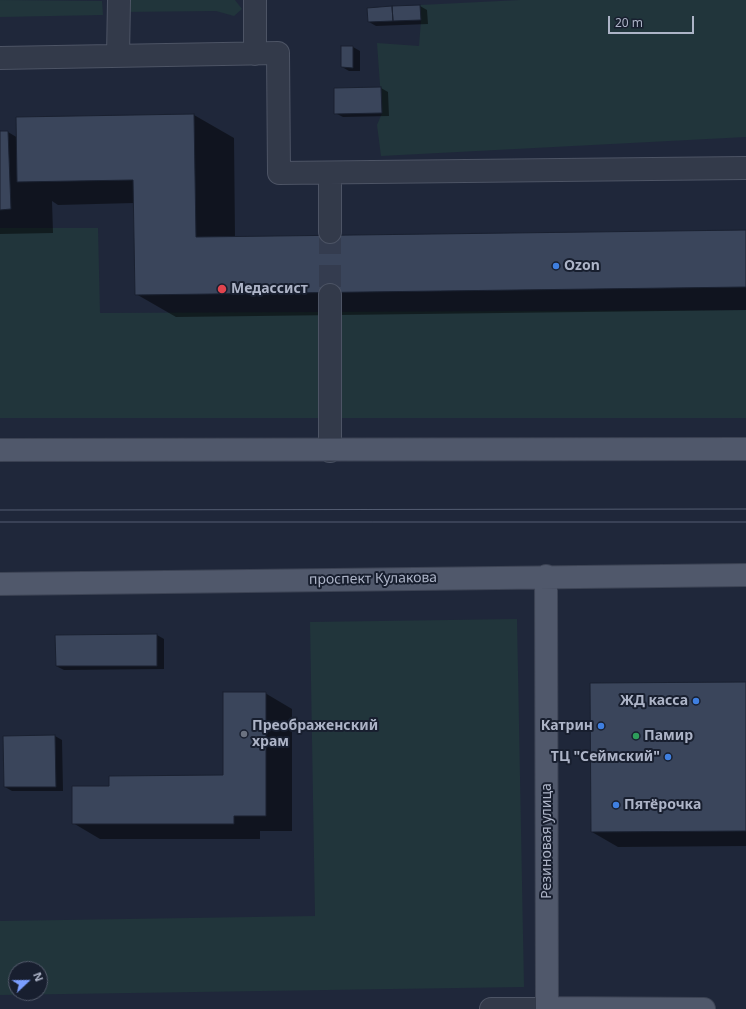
<!DOCTYPE html>
<meta charset="utf-8">
<style>
body{margin:0}
#map{position:relative;width:746px;height:1009px;overflow:hidden;background:#1f273a;font-family:"Noto Sans",sans-serif}
canvas{display:block}
.north{position:absolute;left:8px;top:961px;width:40px;height:40px;box-sizing:border-box;background:#181f2f;border:1px solid #545b6c;border-radius:50%;rotate:68deg;font-size:11px;font-weight:700;line-height:16px;text-align:center;color:#adb4c7}
.north::after{content:'';display:block;margin:auto;width:14px;height:18px;background:#7a9eff;clip-path:polygon(50% 0,100% 100%,50% 72%,0 100%)}
.scale{position:absolute;left:608px;top:16px;width:86px;height:18px;box-sizing:border-box;border:2px solid #adb4c7;border-top:0;padding-left:5px;font-size:12px;line-height:14px;white-space:nowrap;color:#adb4c7;-webkit-text-stroke:3px #181f2f;paint-order:stroke}
</style>
<div id="map">
<canvas width="746" height="1009"></canvas>
<div class="north">N</div>
<div class="scale">20 m</div>
</div>
<script>
const ctx = document.querySelector('canvas').getContext('2d');
ctx.lineJoin = 'round';
function fill(path, color) {
  ctx.fillStyle = color;
  ctx.fill(path, 'evenodd');
}
function toPath(rows) {
  const path = new Path2D();
  for (const r of rows) {
    path.moveTo(r[0], r[1]);
    for (let i = 2; i < r.length; i += 2) path.lineTo(r[i], r[i + 1]);
  }
  return path;
}
function trace(path, color, width, dash) {
  ctx.strokeStyle = color;
  ctx.lineWidth = width;
  ctx.lineCap = dash ? 'butt' : 'round';
  ctx.setLineDash(dash || []);
  ctx.stroke(path);
}
function drawText(font, color, halo, rows, align = 'center') {
  ctx.font = font + ' "Noto Sans",sans-serif';
  ctx.lineWidth = 4;
  ctx.setLineDash([]);
  ctx.textBaseline = 'middle';
  ctx.strokeStyle = halo;
  ctx.fillStyle = color;
  for (const [text, x, y, turn = 0] of rows) {
    ctx.save();
    ctx.translate(x, y);
    ctx.rotate((+turn || 0) * Math.PI / 180);
    ctx.textAlign = isNaN(turn) ? turn : align;
    if (halo) ctx.strokeText(text, 0, 0);
    ctx.fillText(text, 0, 0);
    ctx.restore();
  }
}
const green = toPath([
 [0,0,102,1,103,15,0,17],
 [119,0,235,0,242,9,234,16,216,11,119,12],
 [520,0,746,0,746,137,381,156,377,125,382,113,377,43,419,46,421,20,420,5],
 [0,228,98,228,100,313,746,310,746,418,0,418],
 [517,619,524,987,0,995,0,921,315,916,310,622],
 [16,969,40,969,40,993,16,993]
]);
const shadow = toPath([
 [420,6,427,10,428,24,376,26,369,22,368,8],
 [353,47,360,51,360,71,349,71,342,67],
 [381,88,388,92,389,116,343,117,335,113],
 [194,115,234,138,235,237,746,231,746,310,176,317,136,294,134,203,58,205,52,201,53,233,0,234,0,132,8,132,18,138,17,118],
 [157,635,164,639,164,669,64,670,56,666],
 [746,683,746,846,618,847,592,832],
 [265,693,292,709,292,831,260,831,260,839,100,839,73,823,110,787,224,776],
 [55,736,62,740,63,791,12,791,5,787,4,737]
]);
const building = toPath([
 [420,5,421,20,393,21,392,6,420,5],
 [392,6,393,21,368,22,367,8,392,6],
 [341,46,353,46,353,68,341,67,341,46],
 [381,87,382,113,334,114,334,88,381,87],
 [194,114,196,237,746,230,746,287,135,295,133,180,17,182,16,117,194,114],
 [0,131,8,131,11,209,0,210,0,131],
 [157,634,157,666,56,666,55,635,157,634],
 [746,682,746,831,591,832,590,683,746,682],
 [223,692,266,692,266,816,234,816,234,824,72,824,72,786,109,786,109,776,223,775,223,692],
 [55,735,56,787,4,787,3,736,55,735]
]);
const minorTunnel = toPath([
 [330,232,330,295]
]);
const minor = toPath([
 [255,0,255,54],
 [118,56,119,0],
 [0,58,278,53,279,173,746,168],
 [330,173,330,232],
 [330,295,330,451],
 [491,1009,547,1009]
]);
const major = toPath([
 [0,450,746,449],
 [546,576,547,1008,704,1009],
 [0,584,746,575]
]);
const tram = toPath([
 [0,510,746,509],
 [0,522,746,522]
]);
const markers = [
 [556,266,4,"#3f7fe0"],
 [222,289,5,"#e0444e"],
 [696,701,4,"#3f7fe0"],
 [601,726,4,"#3f7fe0"],
 [244,734,4,"#6b7280"],
 [636,736,4,"#2e9e5b"],
 [668,757,4,"#3f7fe0"],
 [616,805,4,"#3f7fe0"]
];
const poiNames = [
 ["Ozon",564,266],
 ["Медассист",231,289],
 ["ЖД касса",688,701,"right"],
 ["Преображенский",252,726],
 ["храм",252,742],
 ["Катрин",593,726,"right"],
 ["Памир",644,736],
 ["ТЦ \"Сеймский\"",660,757,"right"],
 ["Пятёрочка",624,805]
];
const streetNames = [
 ["проспект Кулакова",373,579,-1],
 ["Резиновая улица",547,841,-90]
];
fill(green, '#21353b');
fill(shadow, '#0007');
fill(building, '#3a455b');
trace(building, '#1a2131', 1);
trace(minorTunnel, '#343c4f', 22, [22, 11]);
trace(minor, '#4d5465', 24);
trace(major, '#3c4354', 24);
trace(minor, '#333a4a', 22);
trace(major, '#50586b', 22);
trace(tram, '#545d72', 1);
for (const [x, y, r, color] of markers) {
  const dot = new Path2D();
  dot.arc(x, y, r, 0, 2 * Math.PI);
  ctx.fillStyle = color;
  ctx.fill(dot);
  trace(dot, '#181f2f', 1.5);
}
drawText('bold 14px', '#adb4c7', '#181f2f', poiNames, 'left');
drawText('14px', '#adb4c7', '#181f2f', streetNames);
</script>
